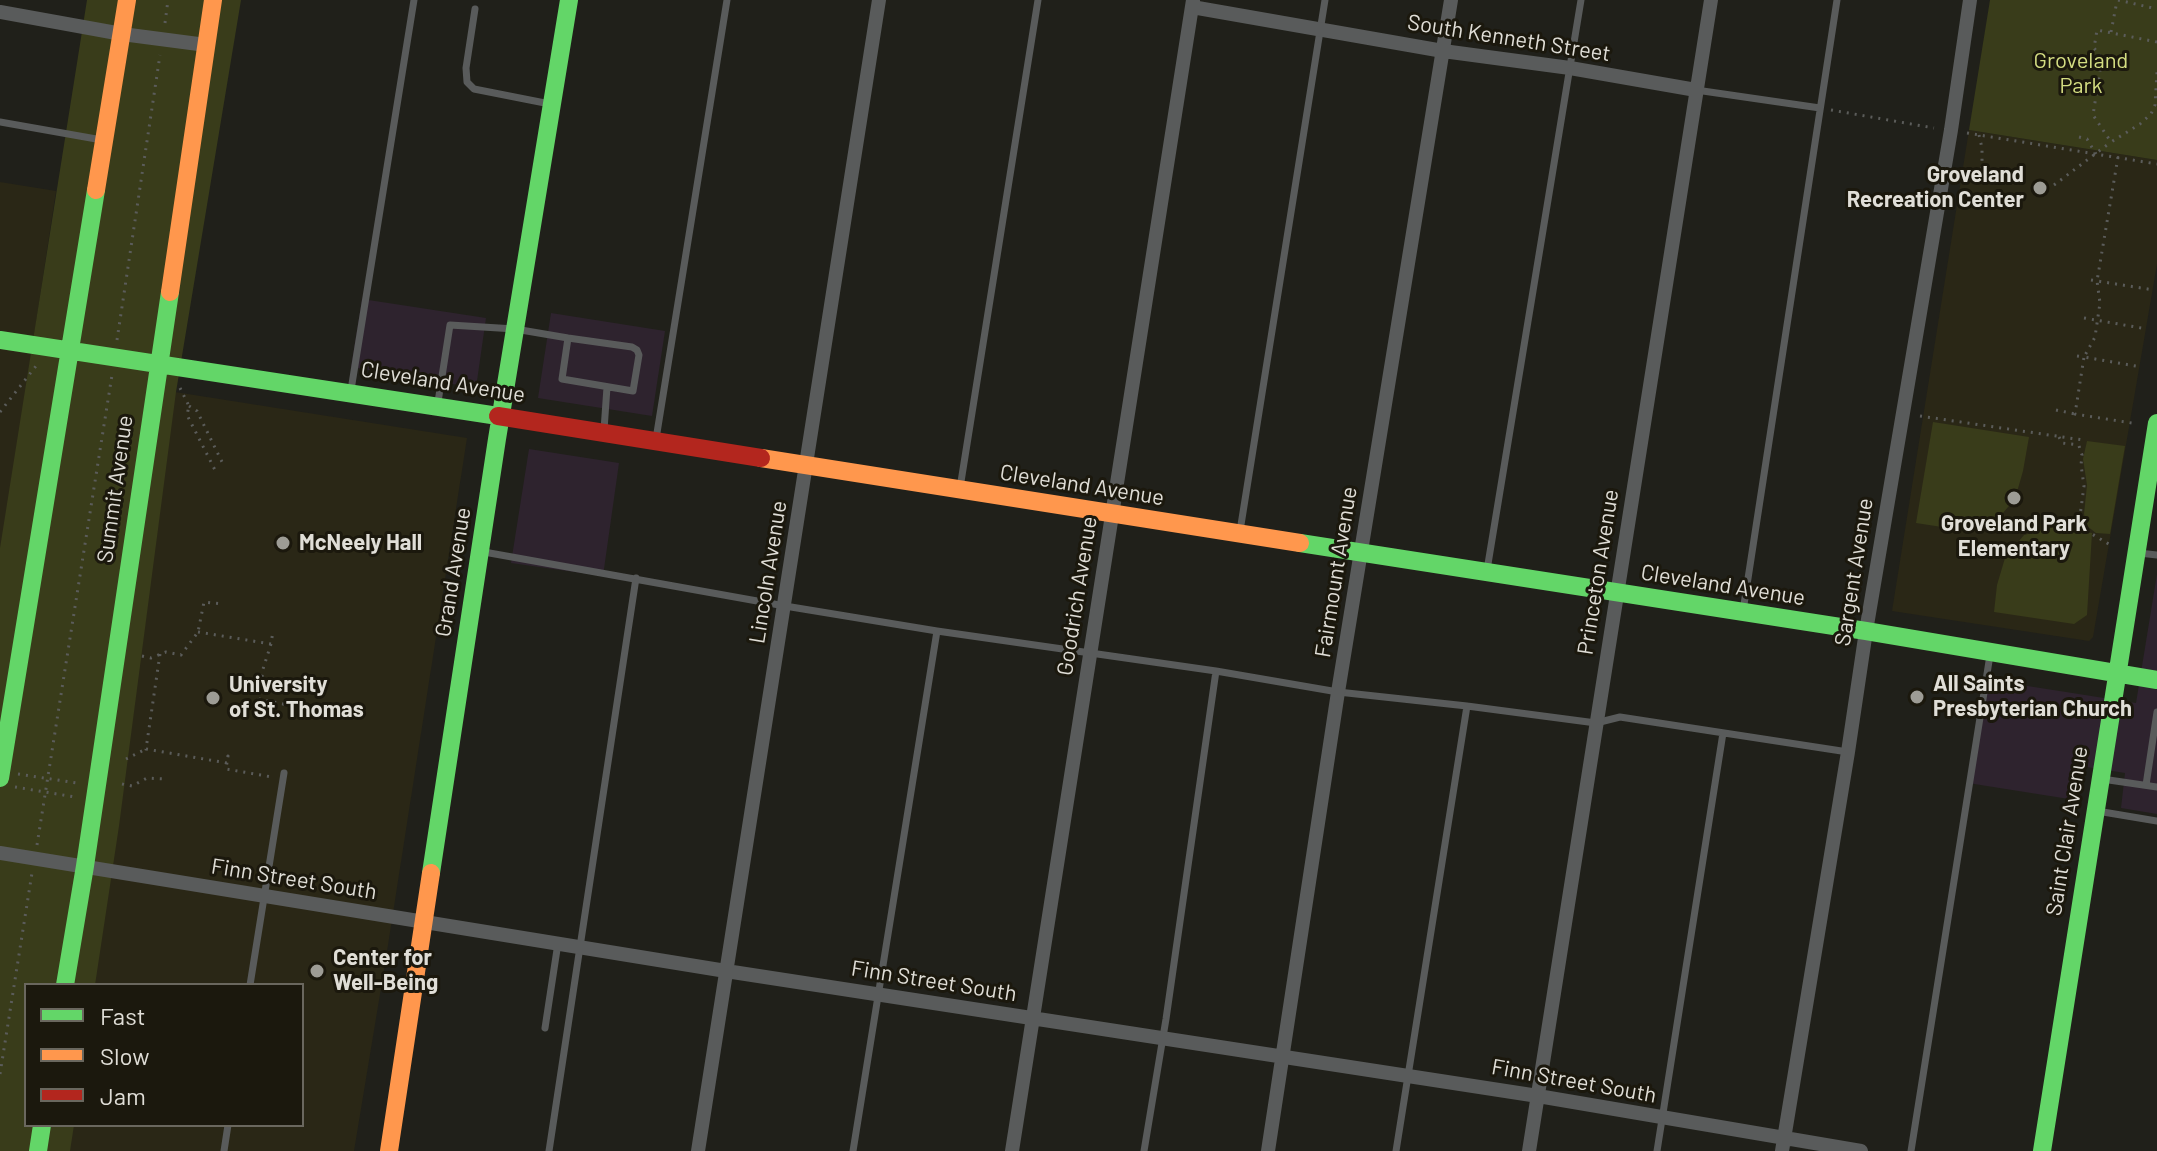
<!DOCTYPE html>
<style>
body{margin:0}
#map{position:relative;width:2157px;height:1151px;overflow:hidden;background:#20201a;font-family:Barlow,sans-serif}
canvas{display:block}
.legend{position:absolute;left:24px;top:983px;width:280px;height:144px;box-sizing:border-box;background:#1b180d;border:2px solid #6a675e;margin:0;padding:10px 14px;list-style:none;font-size:24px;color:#e0ded7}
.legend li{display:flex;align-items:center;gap:16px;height:40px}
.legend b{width:40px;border:2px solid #6a675e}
</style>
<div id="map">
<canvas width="2157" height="1151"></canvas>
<ul class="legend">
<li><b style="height:10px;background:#63d668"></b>Fast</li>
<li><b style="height:10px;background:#ff974d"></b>Slow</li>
<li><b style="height:10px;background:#b3261e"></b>Jam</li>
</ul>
</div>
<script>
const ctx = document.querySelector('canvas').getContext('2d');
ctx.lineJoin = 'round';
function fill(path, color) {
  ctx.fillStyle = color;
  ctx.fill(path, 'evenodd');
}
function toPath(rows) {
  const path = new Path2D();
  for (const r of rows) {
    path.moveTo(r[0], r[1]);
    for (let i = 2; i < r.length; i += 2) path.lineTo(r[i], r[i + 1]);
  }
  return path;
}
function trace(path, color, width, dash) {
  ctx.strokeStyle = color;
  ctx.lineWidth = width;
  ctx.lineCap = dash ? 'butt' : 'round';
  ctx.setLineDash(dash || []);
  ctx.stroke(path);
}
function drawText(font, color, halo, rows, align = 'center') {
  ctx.font = font + ' Barlow,sans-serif';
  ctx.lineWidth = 6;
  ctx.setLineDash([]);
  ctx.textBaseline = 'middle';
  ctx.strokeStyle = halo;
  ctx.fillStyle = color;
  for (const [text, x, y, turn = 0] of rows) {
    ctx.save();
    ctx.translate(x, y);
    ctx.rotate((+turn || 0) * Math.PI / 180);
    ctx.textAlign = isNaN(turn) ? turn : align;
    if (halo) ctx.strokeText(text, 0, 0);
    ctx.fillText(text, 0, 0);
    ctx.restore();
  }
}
const commercial = toPath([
 [362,299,486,318,476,388,351,367],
 [551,313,665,331,652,416,538,398],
 [529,449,619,463,603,576,511,563],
 [2157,574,2157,814,2121,808,2125,773,2074,765,2069,799,1968,783,1983,679,2136,703]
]);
const built = toPath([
 [1969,130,2157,160,2157,264,2093,637,2089,641,1892,611],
 [0,182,56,191,29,369,467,438,386,958,354,1151,0,1151],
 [26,985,302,985,302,1125,26,1125]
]);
const green = toPath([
 [87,0,241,0,176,392,119,826,95,985,26,985,26,1125,74,1125,70,1151,0,1151,0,548],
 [1990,0,2157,0,2157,160,1969,130],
 [1933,422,2029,437,2023,471,2015,499,2002,514,1976,528,1942,527,1916,523],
 [2087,441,2125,446,2110,534,2096,533,2087,526,2084,514,2087,485,2083,459],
 [2058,526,2092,533,2087,615,2074,624,1994,612,1997,585,2005,558,2024,535]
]);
const path = toPath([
 [2118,0,2157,9],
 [165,23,168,0],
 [2111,32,2117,1],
 [2157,42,2097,30,2094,48,2102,58,2093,115,2111,142,2140,124,2151,114,2155,105,2157,72],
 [1831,110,1934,128],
 [1967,133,2157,164],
 [1979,135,1982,148,1982,177],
 [2079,137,2087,139,2096,154],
 [2118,157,2097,281,2154,290],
 [2054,185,2111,142],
 [2091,280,2097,281,2100,303,2095,337,2084,357,2141,367],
 [2084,318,2147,329],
 [117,340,160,55],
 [2077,356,2084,357,2075,414,2132,423],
 [180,388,189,406,187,415,216,472],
 [189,406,197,411,224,466],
 [2056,410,2075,414],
 [0,412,36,366],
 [1920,416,2083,440],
 [2059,437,2062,443,2079,445],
 [2079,446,2082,455,2081,465,2084,486,2080,516,2082,528,2112,546],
 [198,632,271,644,273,631],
 [271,644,263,669,259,699,288,705],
 [160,654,146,749,227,763,228,756,226,769,272,777],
 [142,656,151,658,166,652,181,655,198,632,204,602,222,604],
 [126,759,146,749],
 [18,774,77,783],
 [122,784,132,786,147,778,165,779],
 [15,787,75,797],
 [37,845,112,375],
 [0,1074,32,873]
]);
const lane = toPath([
 [475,9,466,68,467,82,474,89,550,104],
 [1696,90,1820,108],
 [0,122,102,140],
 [351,390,414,0],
 [438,402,450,325,515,329,568,338,632,347,637,350,639,355,633,391,562,379,568,338],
 [604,430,607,387],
 [656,439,727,0],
 [960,488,1038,0],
 [1240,531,1325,0],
 [484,552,785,606,937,631,1216,671,1338,692,1467,706,1596,723,1620,717,1848,752],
 [2139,553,2157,555],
 [1487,570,1581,0],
 [1743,611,1837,0],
 [2102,779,2157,787],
 [2146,785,2157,712],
 [2097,811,2157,821],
 [250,985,284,773],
 [545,1028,558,943],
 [224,1151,228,1125],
 [549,1151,636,578],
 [853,1151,937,631],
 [1144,1151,1166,1019,1216,671],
 [1396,1151,1467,706],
 [1657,1151,1723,733],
 [1911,1151,1990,655]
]);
const street = toPath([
 [1192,7,1443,51,1570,68,1696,90],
 [0,12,122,34,206,45],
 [0,853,726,971,1538,1096,1861,1151],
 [698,1151,879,0],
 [1012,1151,1193,0],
 [1268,1151,1338,692,1451,0],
 [1529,1151,1711,0],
 [1782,1151,1848,752,1866,631,1951,130,1970,0]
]);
const fast = toPath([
 [0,340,498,416],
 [1300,543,1866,631,2157,680],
 [0,778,96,190],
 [431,873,497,439,569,0],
 [65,985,85,866,170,292],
 [38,1151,42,1125],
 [2042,1151,2157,423]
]);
const slow = toPath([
 [96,190,127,0],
 [170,292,213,0],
 [761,458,1300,543],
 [389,1151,431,873]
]);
const jam = toPath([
 [498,416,761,458]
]);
const markers = [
 [2040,188,8,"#9d9c95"],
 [2014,498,8,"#9d9c95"],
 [283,543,8,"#9d9c95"],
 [1917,697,8,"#9d9c95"],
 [213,698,8,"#9d9c95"],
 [317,971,8,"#9d9c95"]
];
const streetNames = [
 ["South Kenneth Street",1509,38,9],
 ["Cleveland Avenue",443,382,9],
 ["Cleveland Avenue",1082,485,9],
 ["Summit Avenue",115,489,-82],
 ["Grand Avenue",453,572,-81],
 ["Lincoln Avenue",768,572,-81],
 ["Fairmount Avenue",1336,572,-81],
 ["Princeton Avenue",1598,572,-81],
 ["Sargent Avenue",1854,572,-81],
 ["Cleveland Avenue",1723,585,9],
 ["Goodrich Avenue",1077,596,-81],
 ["Saint Clair Avenue",2067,831,-81],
 ["Finn Street South",294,879,9],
 ["Finn Street South",934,981,9],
 ["Finn Street South",1574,1081,10]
];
const parkNames = [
 ["Groveland",2081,61],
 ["Park",2081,86]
];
const poiNames = [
 ["Groveland",2024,175,"right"],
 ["Recreation Center",2024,200,"right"],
 ["Groveland Park",2014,524,"center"],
 ["Elementary",2014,549,"center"],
 ["McNeely Hall",299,543],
 ["All Saints",1933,684],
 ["Presbyterian Church",1933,709],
 ["University",229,685],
 ["of St. Thomas",229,710],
 ["Center for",333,958],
 ["Well-Being",333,983]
];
fill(commercial, '#2e232e');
fill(built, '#2a2716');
fill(green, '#393c1a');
trace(path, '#5b5c5a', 3, [2, 6]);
trace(lane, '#595b5b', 7);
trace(street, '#595b5b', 14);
trace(fast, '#63d668', 18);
trace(slow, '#ff974d', 18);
trace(jam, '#b3261e', 18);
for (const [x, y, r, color] of markers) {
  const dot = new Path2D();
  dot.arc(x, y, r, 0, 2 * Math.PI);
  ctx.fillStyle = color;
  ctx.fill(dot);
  trace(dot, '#1b180d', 3);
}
drawText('22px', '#e0ded7', '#1b180d', streetNames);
drawText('22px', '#d4dd82', '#1b180d', parkNames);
drawText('bold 22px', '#e0ded7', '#1b180d', poiNames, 'left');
</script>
